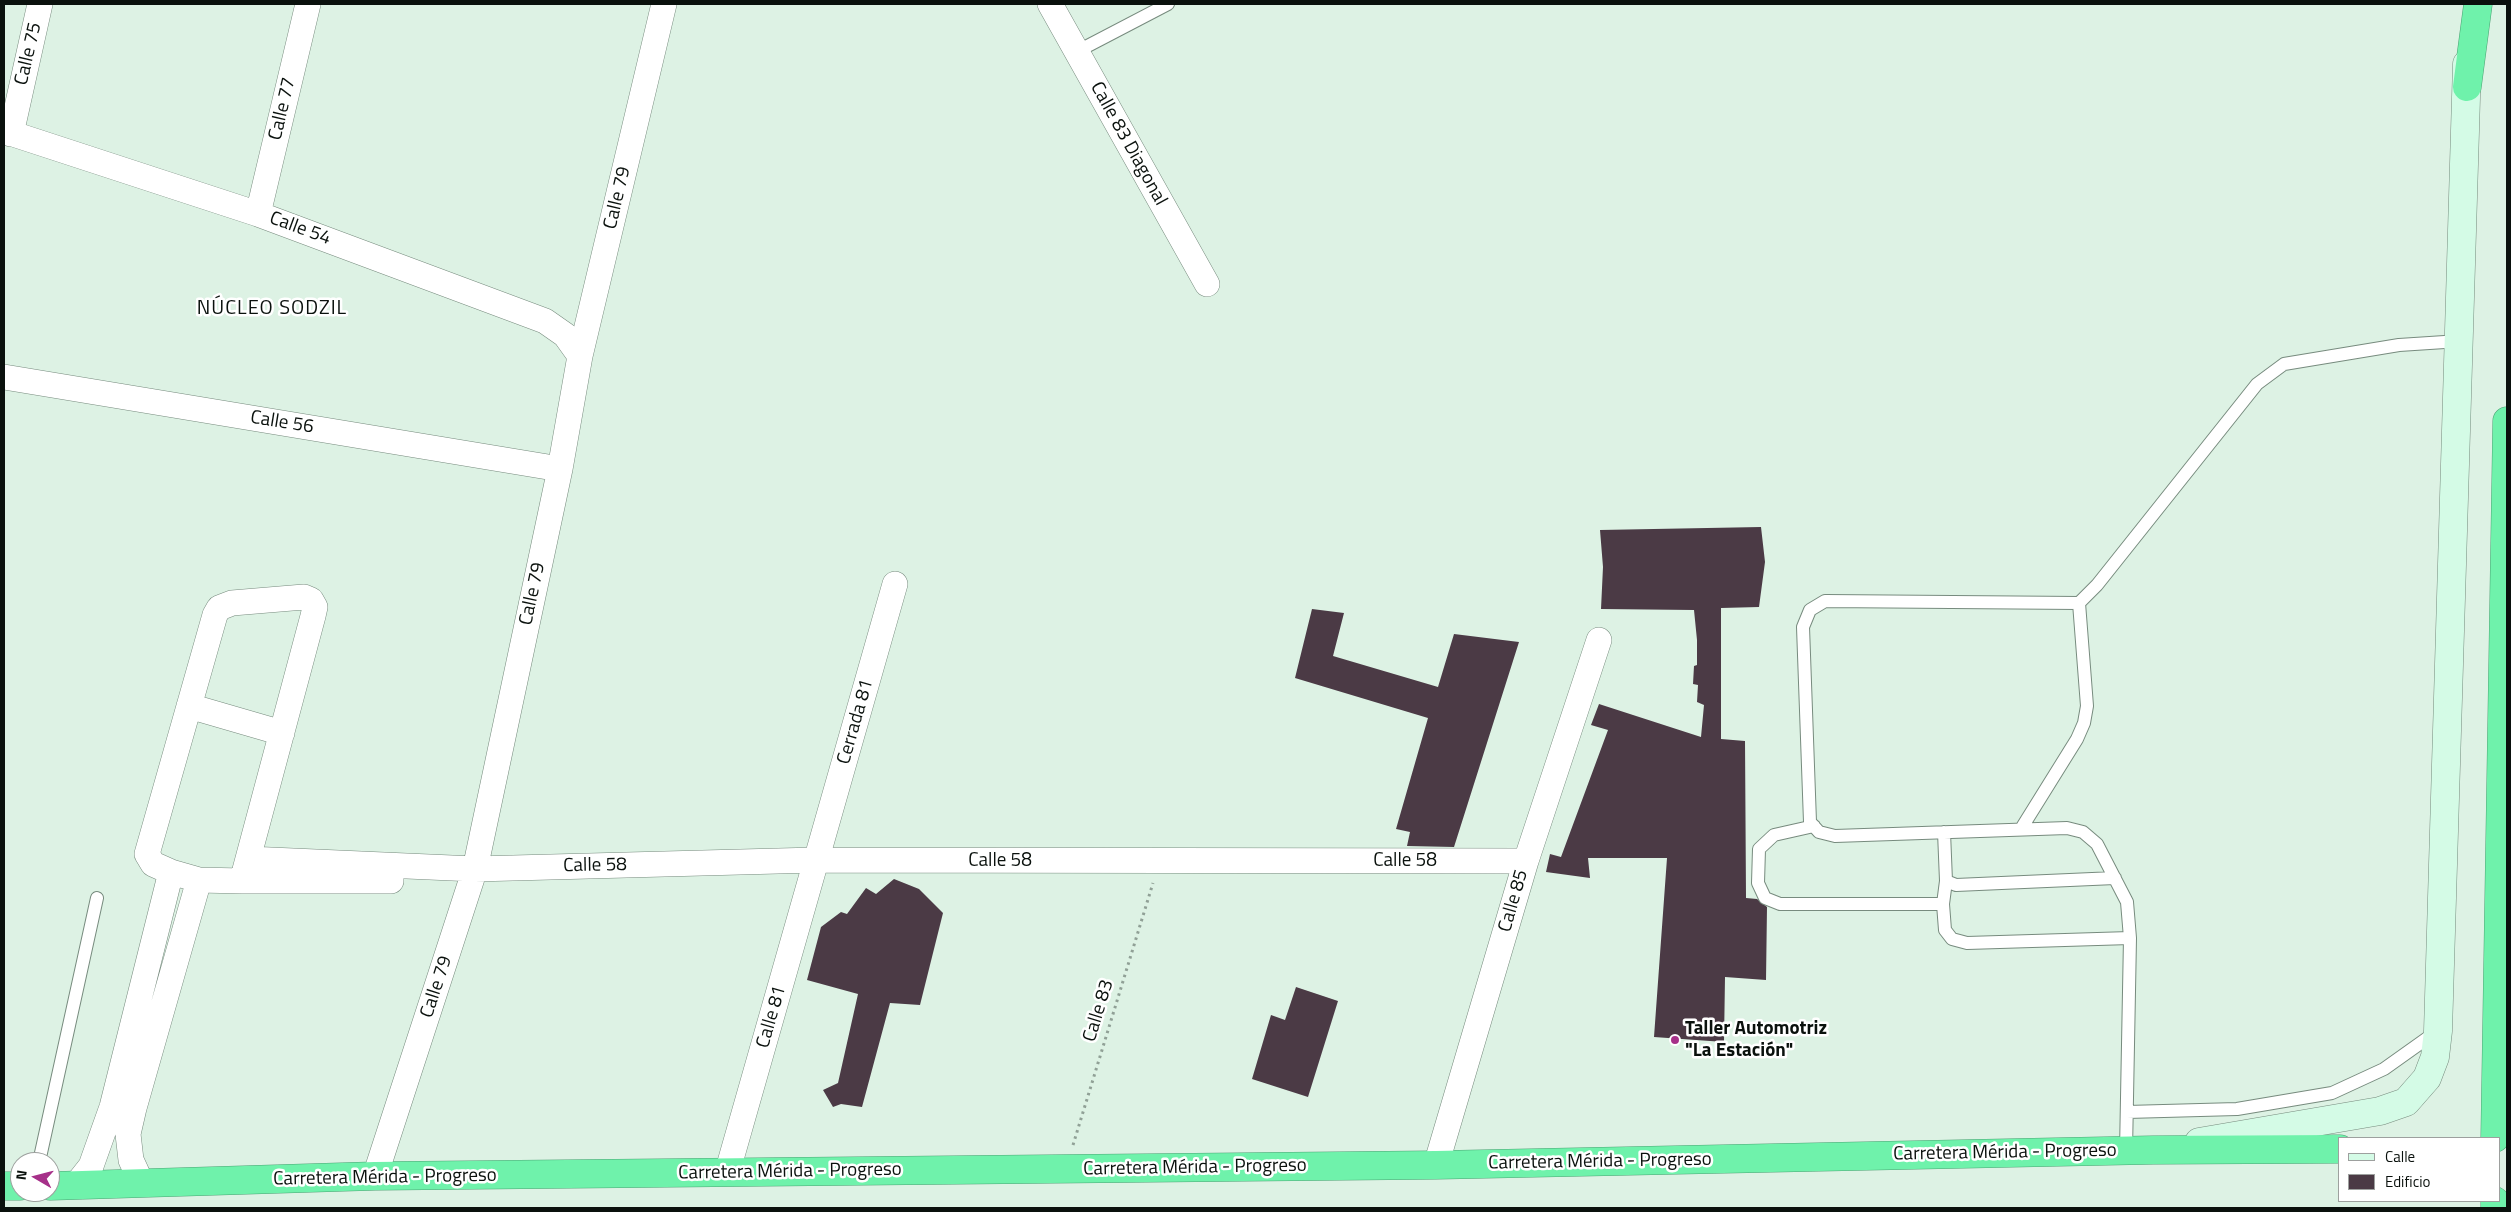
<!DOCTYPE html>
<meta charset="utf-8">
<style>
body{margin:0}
#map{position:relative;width:2511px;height:1212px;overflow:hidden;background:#ddf2e4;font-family:"Titillium Web",sans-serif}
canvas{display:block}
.frame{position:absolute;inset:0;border:5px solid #0a110d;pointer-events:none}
.legend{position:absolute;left:2338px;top:1137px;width:162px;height:65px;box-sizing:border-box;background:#fff;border:1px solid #9da09e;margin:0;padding:6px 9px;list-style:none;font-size:15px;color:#0a110d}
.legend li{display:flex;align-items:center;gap:10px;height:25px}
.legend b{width:25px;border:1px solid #9da09e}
.north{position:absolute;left:10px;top:1152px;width:50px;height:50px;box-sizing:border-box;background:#fff;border:1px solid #9da09e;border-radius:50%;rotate:278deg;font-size:14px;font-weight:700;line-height:20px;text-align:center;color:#0a110d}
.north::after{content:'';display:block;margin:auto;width:18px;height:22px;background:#a63089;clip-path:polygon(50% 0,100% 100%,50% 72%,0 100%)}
</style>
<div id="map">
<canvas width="2511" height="1212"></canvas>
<div class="frame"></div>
<ul class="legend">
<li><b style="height:6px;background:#d4fbe6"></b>Calle</li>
<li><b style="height:14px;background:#4b3a45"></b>Edificio</li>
</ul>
<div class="north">N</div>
</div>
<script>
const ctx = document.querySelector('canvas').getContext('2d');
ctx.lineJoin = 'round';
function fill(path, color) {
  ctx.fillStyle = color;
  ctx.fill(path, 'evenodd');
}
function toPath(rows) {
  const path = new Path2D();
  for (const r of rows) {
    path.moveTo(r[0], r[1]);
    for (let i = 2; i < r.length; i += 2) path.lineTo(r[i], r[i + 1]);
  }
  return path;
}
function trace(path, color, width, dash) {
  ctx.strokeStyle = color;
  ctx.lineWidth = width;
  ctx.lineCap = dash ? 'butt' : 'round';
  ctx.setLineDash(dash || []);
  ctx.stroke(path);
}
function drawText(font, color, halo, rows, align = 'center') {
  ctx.font = font + ' "Titillium Web",sans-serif';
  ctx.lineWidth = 5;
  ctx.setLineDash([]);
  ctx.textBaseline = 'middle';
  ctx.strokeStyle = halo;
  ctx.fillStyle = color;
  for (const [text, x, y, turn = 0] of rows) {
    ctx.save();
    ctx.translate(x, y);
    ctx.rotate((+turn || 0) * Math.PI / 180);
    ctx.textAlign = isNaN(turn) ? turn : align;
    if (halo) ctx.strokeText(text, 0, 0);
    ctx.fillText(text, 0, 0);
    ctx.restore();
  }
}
const building = toPath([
 [1761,527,1765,562,1759,607,1721,608,1721,739,1745,741,1746,898,1757,899,1767,907,1766,980,1725,977,1724,1042,1654,1037,1667,858,1588,858,1590,878,1546,872,1550,854,1561,857,1608,730,1591,725,1599,704,1701,737,1704,705,1697,702,1698,685,1693,684,1694,666,1697,665,1697,640,1694,610,1601,609,1603,567,1600,530],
 [1312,609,1344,613,1333,656,1438,687,1454,634,1519,642,1454,847,1407,846,1410,832,1396,829,1428,718,1295,678],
 [894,879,919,889,943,913,920,1005,890,1003,862,1107,841,1104,833,1107,823,1090,838,1083,858,994,807,980,821,927,841,912,847,914,866,888,876,894],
 [1296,987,1338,1001,1308,1097,1252,1079,1271,1015,1285,1020]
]);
const path = toPath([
 [1073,1145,1153,883]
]);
const lane = toPath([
 [1076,52,1168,4],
 [1814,826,1774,835,1759,849,1758,883,1765,898,1780,904,1943,904],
 [2021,829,2077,739,2084,723,2087,706,2079,603],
 [1944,832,1946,881,1956,885,2115,878],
 [1946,881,1943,904,1945,930,1952,939,1967,943,2130,938],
 [2127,1112,2237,1109,2332,1093,2384,1069,2436,1032],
 [2126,1151,2130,938,2127,902,2097,844,2083,832,2067,828,1835,836,1819,832,1810,822,1803,627,1810,610,1825,601,2079,603,2097,585,2257,384,2284,364,2399,345,2460,341],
 [39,1162,97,898]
]);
const street = toPath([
 [1050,4,1207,284],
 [4,131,258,214,545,321,565,335,580,356],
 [11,134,40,4],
 [258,214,308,4],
 [4,377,560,469],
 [304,597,311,600,315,607,313,616,242,881,199,880,171,872,153,864,147,854,215,615,219,608,232,603,304,597],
 [189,706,282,733],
 [248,859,475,869,816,860,1526,861],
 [242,881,391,881],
 [1436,1165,1526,861,1599,640],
 [727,1173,895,584],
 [375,1176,475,869,560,469,580,356,664,4],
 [142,1184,131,1160,128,1134,134,1108,199,880],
 [76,1185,91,1166,112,1107,171,872]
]);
const secondary = toPath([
 [2199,1142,2380,1111,2406,1102,2427,1078,2435,1057,2438,1031,2467,64]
]);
const highway = toPath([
 [2467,87,2478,4],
 [2495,1138,2507,421],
 [4,1186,20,1186],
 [50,1186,375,1176,1436,1165,2153,1150,2340,1149],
 [2495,1201,2495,1208]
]);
const markers = [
 [1675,1040,5,"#a63089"]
];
const streetNames = [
 ["Calle 75",29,54,-77],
 ["Calle 77",283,109,-77],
 ["Calle 83 Diagonal",1128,144,61],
 ["Calle 79",618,198,-77],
 ["Calle 54",300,229,20],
 ["Calle 56",282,423,9],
 ["Calle 79",533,594,-78],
 ["Cerrada 81",856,722,-74],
 ["Calle 58",1000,861],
 ["Calle 58",1405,861],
 ["Calle 58",595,866,-1],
 ["Calle 85",1514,901,-74],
 ["Calle 79",437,987,-72],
 ["Calle 83",1099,1011,-73],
 ["Calle 81",772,1017,-74],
 ["Carretera Mérida - Progreso",2005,1153,-1],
 ["Carretera Mérida - Progreso",1600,1162,-1],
 ["Carretera Mérida - Progreso",1195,1168,-1],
 ["Carretera Mérida - Progreso",790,1172,-1],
 ["Carretera Mérida - Progreso",385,1178,-1]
];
const poiNames = [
 ["Taller Automotriz",1685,1029],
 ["\"La Estación\"",1685,1051]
];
const neighbourhoodNames = [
 ["NÚCLEO SODZIL",272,309]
];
fill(building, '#4b3a45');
trace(lane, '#778b7e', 14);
trace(street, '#778b7e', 26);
trace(secondary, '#778b7e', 29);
trace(highway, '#4ca374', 29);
trace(path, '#90a096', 3, [2.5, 4]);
trace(lane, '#fff', 12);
trace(street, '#fff', 25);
trace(secondary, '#d4fbe6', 28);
trace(highway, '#6ff2ab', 28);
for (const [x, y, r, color] of markers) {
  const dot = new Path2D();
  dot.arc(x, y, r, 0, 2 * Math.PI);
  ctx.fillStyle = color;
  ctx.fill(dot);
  trace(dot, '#fff', 2);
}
drawText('19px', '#0a110d', '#fff', streetNames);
drawText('bold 19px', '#0a110d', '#fff', poiNames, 'left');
ctx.letterSpacing = '1px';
drawText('20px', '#0a110d', '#fff', neighbourhoodNames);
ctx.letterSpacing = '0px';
</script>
